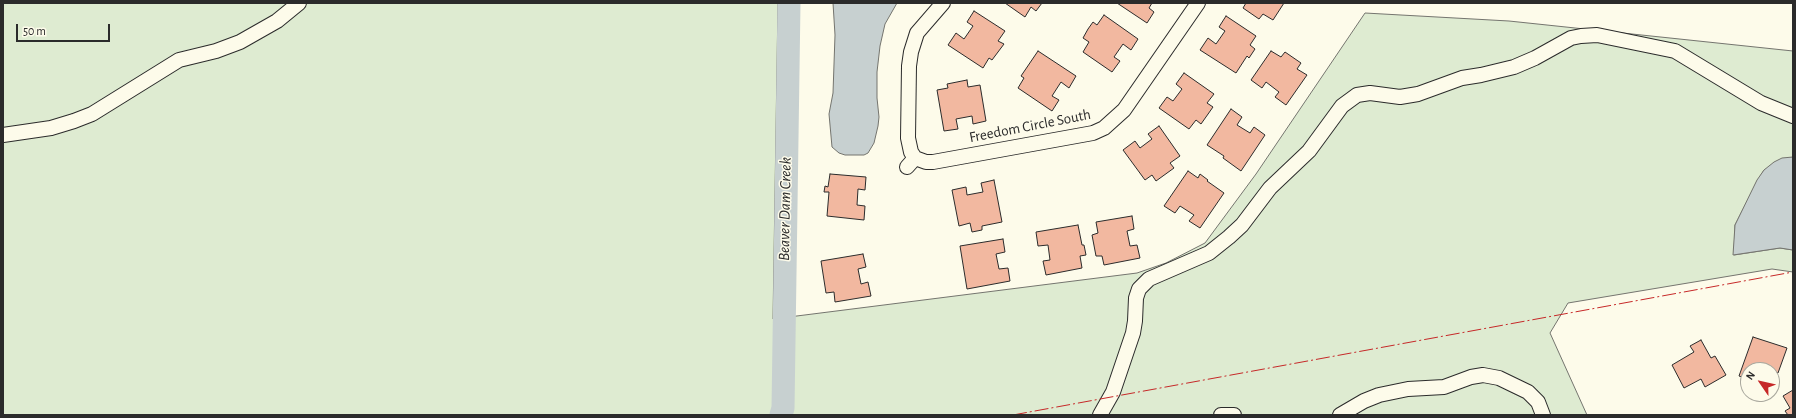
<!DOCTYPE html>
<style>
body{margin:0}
#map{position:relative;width:1796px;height:418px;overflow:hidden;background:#fdfbea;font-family:"Alegreya Sans",sans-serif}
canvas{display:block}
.frame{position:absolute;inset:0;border:4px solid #2b2b2b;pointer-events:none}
.north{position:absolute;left:1740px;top:362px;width:40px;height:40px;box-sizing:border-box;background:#fdfbea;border:1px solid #a9a89e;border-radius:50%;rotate:304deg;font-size:11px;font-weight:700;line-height:16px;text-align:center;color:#2b2b2b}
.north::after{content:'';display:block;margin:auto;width:14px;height:18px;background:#c62828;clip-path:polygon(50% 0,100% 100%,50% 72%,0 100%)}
.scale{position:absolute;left:16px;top:24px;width:94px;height:18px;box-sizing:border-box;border:2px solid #2b2b2b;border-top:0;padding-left:5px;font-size:12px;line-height:14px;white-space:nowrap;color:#2b2b2b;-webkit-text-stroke:3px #fdfbea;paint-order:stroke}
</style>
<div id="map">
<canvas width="1796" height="418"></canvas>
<div class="frame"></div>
<div class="north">N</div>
<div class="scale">50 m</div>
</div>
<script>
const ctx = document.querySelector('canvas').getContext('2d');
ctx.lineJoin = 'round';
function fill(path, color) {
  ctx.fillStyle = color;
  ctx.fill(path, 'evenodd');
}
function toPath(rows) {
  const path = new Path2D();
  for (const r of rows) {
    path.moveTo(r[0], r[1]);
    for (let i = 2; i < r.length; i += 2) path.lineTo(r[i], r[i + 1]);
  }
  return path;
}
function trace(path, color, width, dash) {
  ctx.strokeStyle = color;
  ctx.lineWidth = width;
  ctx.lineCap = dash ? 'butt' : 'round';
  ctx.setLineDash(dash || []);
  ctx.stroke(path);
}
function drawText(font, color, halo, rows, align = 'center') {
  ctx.font = font + ' "Alegreya Sans",sans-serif';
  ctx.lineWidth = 3;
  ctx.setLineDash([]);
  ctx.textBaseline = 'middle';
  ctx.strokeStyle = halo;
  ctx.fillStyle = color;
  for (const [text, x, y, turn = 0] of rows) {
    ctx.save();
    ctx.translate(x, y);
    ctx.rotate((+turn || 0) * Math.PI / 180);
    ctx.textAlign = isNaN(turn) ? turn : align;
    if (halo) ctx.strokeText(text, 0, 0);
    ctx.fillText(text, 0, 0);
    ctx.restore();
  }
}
const green = toPath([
 [3,3,778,3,773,319,1137,273,1166,263,1205,243,1256,174,1365,13,1509,21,1793,51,1793,157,1764,170,1758,180,1735,225,1734,255,1780,248,1793,250,1793,272,1772,269,1568,303,1550,333,1587,415,3,415,3,3]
]);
const water = toPath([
 [833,3,897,3,885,24,880,46,877,72,877,98,879,117,878,126,874,143,868,153,864,155,845,155,839,153,832,147,829,114,833,93,835,35,833,3],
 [1793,157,1793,250,1780,248,1733,255,1735,225,1757,180,1764,170,1774,162,1782,158,1793,157]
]);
const river = toPath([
 [781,415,783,408,789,3]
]);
const building = toPath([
 [1005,3,1042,3,1036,11,1031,7,1025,17,1005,3],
 [1117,3,1152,3,1149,8,1154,12,1147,23,1117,3],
 [1246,3,1284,3,1273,20,1263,14,1259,19,1243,8,1246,3],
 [974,11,1005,31,998,41,1004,44,992,60,989,58,983,68,948,45,956,33,964,39,973,26,967,22,974,11],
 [1104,15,1138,39,1131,50,1123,44,1114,57,1120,61,1112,72,1083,52,1089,42,1083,38,1088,29,1093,22,1097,25,1104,15],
 [1226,16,1256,36,1250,45,1255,49,1249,58,1247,56,1236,73,1200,50,1208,38,1216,44,1225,31,1219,27,1226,16],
 [1038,51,1076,76,1069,88,1061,82,1052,96,1059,100,1052,111,1018,88,1024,78,1021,76,1038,51],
 [1271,51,1281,57,1285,52,1301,63,1297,69,1307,75,1286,105,1275,97,1279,92,1266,82,1262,88,1251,80,1271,51],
 [1184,73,1214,94,1207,103,1213,107,1201,124,1196,120,1189,129,1159,108,1167,97,1173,101,1182,89,1176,84,1184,73],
 [967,80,968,87,980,85,986,121,973,124,972,116,956,119,958,129,944,131,937,90,948,88,947,84,967,80],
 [1231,109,1242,117,1237,125,1250,133,1254,127,1265,135,1241,171,1223,158,1224,156,1207,145,1231,109],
 [1159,126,1180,156,1170,163,1174,168,1156,181,1152,175,1145,180,1123,150,1135,141,1140,148,1152,139,1148,134,1159,126],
 [1188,171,1198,178,1200,174,1208,180,1207,181,1224,193,1200,228,1189,221,1194,215,1180,206,1175,213,1164,206,1188,171],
 [830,174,866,177,865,190,858,189,857,205,865,206,864,220,827,216,829,192,824,192,825,186,828,187,830,174],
 [994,180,1002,222,982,226,982,230,972,232,970,223,959,226,952,190,966,187,967,195,983,192,981,183,994,180],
 [1132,216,1134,229,1127,231,1130,246,1137,245,1140,258,1104,265,1102,256,1096,256,1092,235,1098,233,1096,222,1132,216],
 [1078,225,1082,245,1084,245,1086,255,1080,256,1082,268,1046,275,1043,261,1050,260,1048,245,1038,246,1036,232,1078,225],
 [1003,239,1005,252,996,254,999,269,1008,268,1010,281,967,289,960,246,1003,239],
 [863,254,866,267,858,269,861,284,868,282,871,296,835,302,834,292,826,293,821,261,863,254],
 [1753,337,1787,348,1778,373,1762,368,1761,370,1748,370,1748,379,1739,376,1753,337],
 [1701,340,1711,358,1715,356,1726,375,1705,387,1701,379,1684,388,1672,365,1694,352,1690,346,1701,340],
 [1793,390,1793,415,1788,415,1785,411,1790,408,1783,396,1793,390]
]);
const minor = toPath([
 [3,135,51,128,74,121,92,114,179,60,216,51,240,42,277,21,299,3],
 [915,158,911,152,908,138,909,66,911,52,917,33,943,3],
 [907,167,915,158,926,162,933,162,1093,133,1104,128,1124,110,1198,3],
 [1100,415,1113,392,1133,333,1135,321,1136,298,1139,289,1149,279,1209,253,1229,237,1242,225,1270,188,1309,151,1342,106,1357,95,1370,93,1400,97,1418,94,1462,78,1481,75,1514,67,1535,58,1571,38,1581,36,1597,35,1675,51,1761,103,1793,116],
 [1221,415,1234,415],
 [1340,415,1364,401,1379,395,1408,389,1444,387,1471,377,1483,375,1499,378,1528,392,1538,402,1543,415]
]);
const power = toPath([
 [1013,415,1793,272]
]);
const streetNames = [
 ["Freedom Circle South",1030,126,-11]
];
const waterNames = [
 ["Beaver Dam Creek",785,209,-89]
];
fill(green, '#deebd1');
trace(green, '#74746e', 1);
fill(water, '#c7d0d0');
trace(water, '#74746e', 1);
trace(river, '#c7d0d0', 23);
fill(building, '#f2b8a0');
trace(building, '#2b2b2b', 1);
trace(minor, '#2b2b2b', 16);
trace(minor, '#fdfbea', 14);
trace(power, '#c62828', 1, [14, 3, 2, 3]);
drawText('15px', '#2b2b2b', '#fdfbea', streetNames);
drawText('italic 16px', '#2b2b2b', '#fdfbea', waterNames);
</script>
